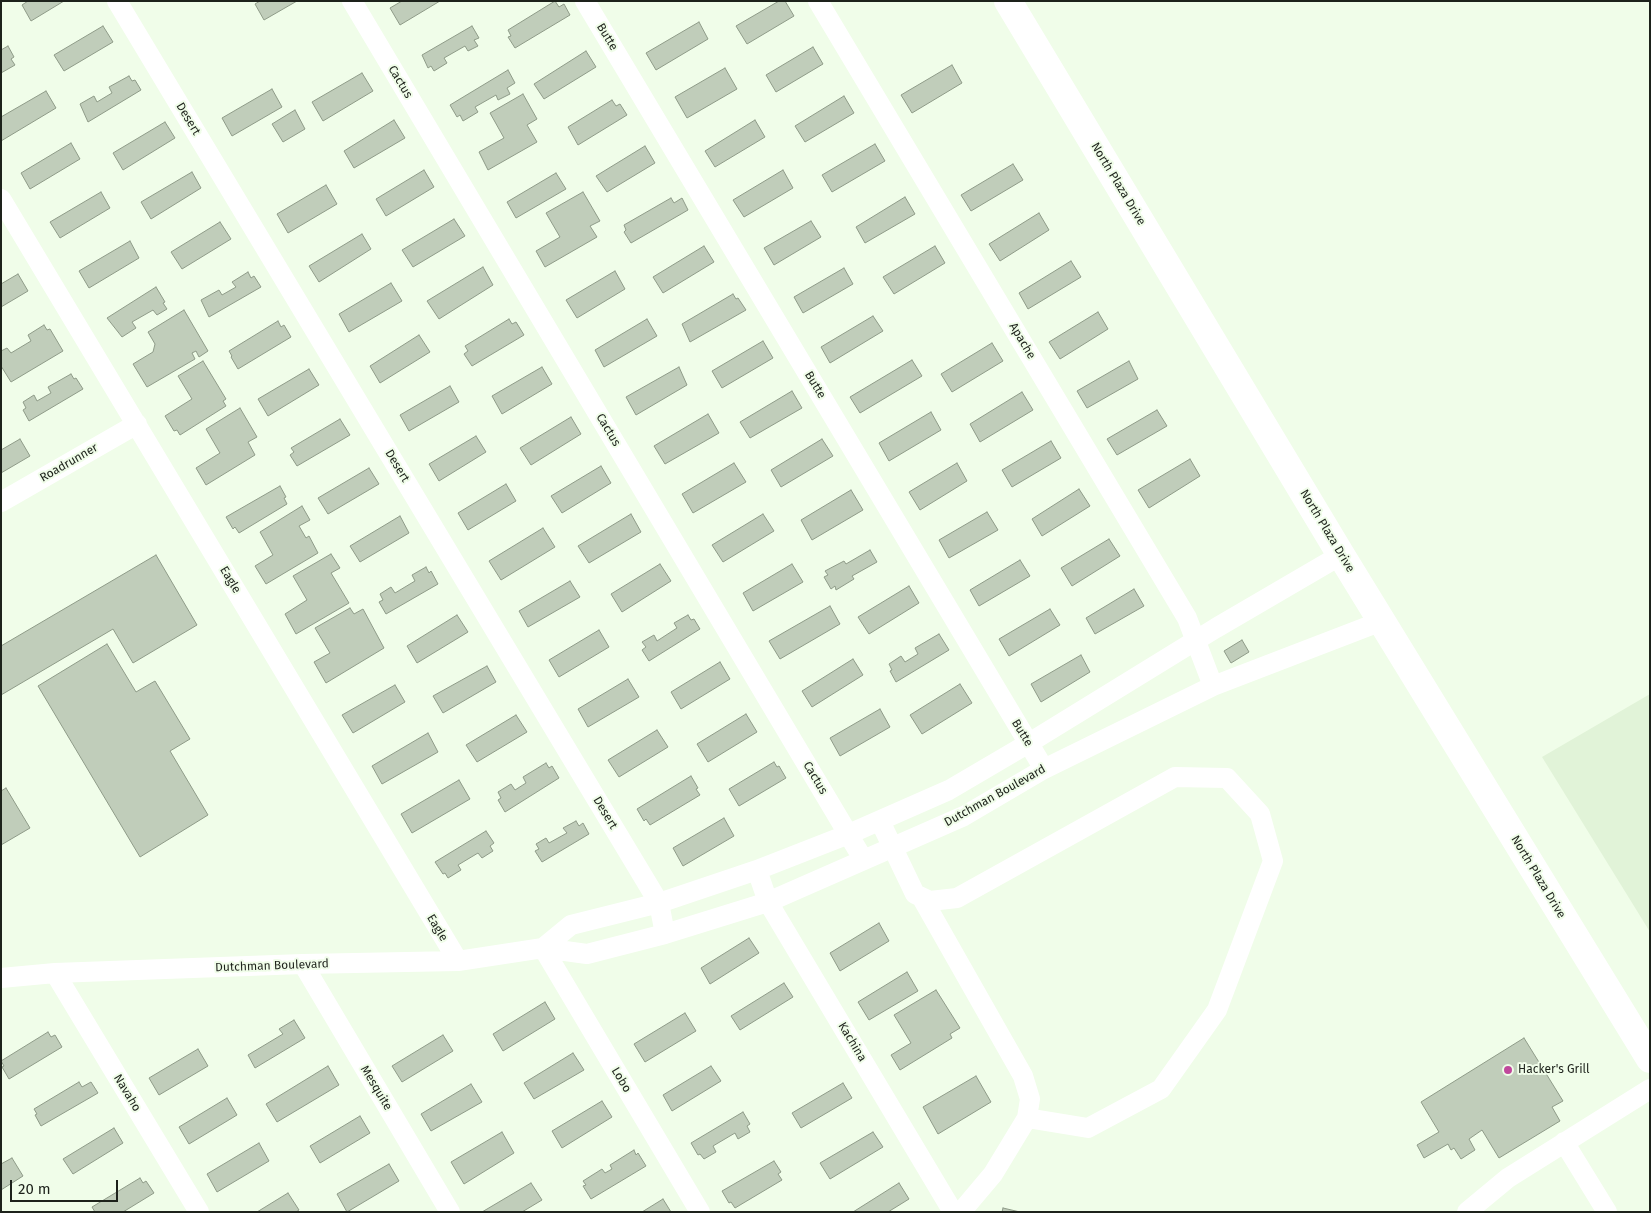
<!DOCTYPE html>
<style>
body{margin:0}
#map{position:relative;width:1651px;height:1213px;overflow:hidden;background:#f0fde9;font-family:"Fira Sans",sans-serif}
canvas{display:block}
.frame{position:absolute;inset:0;border:2px solid #1d221b;pointer-events:none}
.scale{position:absolute;left:10px;top:1180px;width:108px;height:22px;box-sizing:border-box;border:2px solid #1d221b;border-top:0;padding-left:6px;font-size:15px;line-height:18px;white-space:nowrap;color:#1d221b;-webkit-text-stroke:4px #f0fde9;paint-order:stroke}
</style>
<div id="map">
<canvas width="1651" height="1213"></canvas>
<div class="frame"></div>
<div class="scale">20 m</div>
</div>
<script>
const ctx = document.querySelector('canvas').getContext('2d');
ctx.lineJoin = 'round';
function fill(path, color) {
  ctx.fillStyle = color;
  ctx.fill(path, 'evenodd');
}
function toPath(rows) {
  const path = new Path2D();
  for (const r of rows) {
    path.moveTo(r[0], r[1]);
    for (let i = 2; i < r.length; i += 2) path.lineTo(r[i], r[i + 1]);
  }
  return path;
}
function trace(path, color, width, dash) {
  ctx.strokeStyle = color;
  ctx.lineWidth = width;
  ctx.lineCap = dash ? 'butt' : 'round';
  ctx.setLineDash(dash || []);
  ctx.stroke(path);
}
function drawText(font, color, halo, rows, align = 'center') {
  ctx.font = font + ' "Fira Sans",sans-serif';
  ctx.lineWidth = 4;
  ctx.setLineDash([]);
  ctx.textBaseline = 'middle';
  ctx.strokeStyle = halo;
  ctx.fillStyle = color;
  for (const [text, x, y, turn = 0] of rows) {
    ctx.save();
    ctx.translate(x, y);
    ctx.rotate((+turn || 0) * Math.PI / 180);
    ctx.textAlign = isNaN(turn) ? turn : align;
    if (halo) ctx.strokeText(text, 0, 0);
    ctx.fillText(text, 0, 0);
    ctx.restore();
  }
}
const built = toPath([
 [1650,694,1650,932,1542,757]
]);
const building = toPath([
 [28,1,64,1,31,21,22,5,28,1],
 [260,1,297,1,264,20,255,4,260,1],
 [402,1,440,1,400,25,390,8,402,1],
 [555,1,559,7,564,4,570,15,515,48,508,37,511,36,508,30,555,1],
 [779,1,785,1,794,16,747,44,736,26,779,1],
 [699,22,708,39,656,70,646,53,699,22],
 [103,26,113,42,64,71,54,55,103,26],
 [472,26,479,38,474,40,478,46,468,51,465,46,444,58,447,63,434,71,431,66,428,68,422,55,472,26],
 [8,46,14,57,11,59,15,65,1,73,1,50,8,46],
 [813,47,823,64,776,92,766,75,813,47],
 [586,51,596,67,544,99,534,84,586,51],
 [952,65,962,83,912,113,901,95,952,65],
 [725,68,737,89,687,118,675,97,725,68],
 [508,70,515,83,507,88,510,94,498,100,496,95,475,107,478,112,463,121,460,115,457,117,450,105,508,70],
 [362,73,373,91,323,121,312,102,362,73],
 [129,76,132,81,135,80,141,90,88,122,80,104,94,96,97,102,112,93,109,87,129,76],
 [272,89,282,107,232,136,222,118,272,89],
 [46,91,56,108,1,141,1,117,46,91],
 [523,94,537,119,527,125,537,142,488,170,479,152,504,138,490,113,523,94],
 [844,96,854,113,805,142,795,126,844,96],
 [612,100,616,106,620,104,627,115,578,145,568,127,612,100],
 [295,110,305,129,283,142,272,124,295,110],
 [394,120,405,138,354,168,344,151,394,120],
 [755,120,765,137,715,167,705,151,755,120],
 [165,122,175,138,123,170,113,153,165,122],
 [71,143,80,159,30,189,21,173,71,143],
 [875,144,885,161,832,192,822,175,875,144],
 [645,146,655,163,607,192,596,176,645,146],
 [1013,164,1023,180,971,211,961,195,1013,164],
 [424,170,434,187,386,216,376,199,424,170],
 [783,170,793,188,744,217,733,200,783,170],
 [192,172,201,188,151,219,141,202,192,172],
 [556,173,566,189,516,218,507,202,556,173],
 [326,185,337,204,288,233,277,214,326,185],
 [101,192,110,208,60,238,50,222,101,192],
 [583,192,600,221,590,226,597,237,545,267,536,251,560,237,546,213,583,192],
 [905,197,915,214,865,243,856,227,905,197],
 [671,198,674,203,682,198,688,210,631,243,624,232,626,230,624,225,671,198],
 [1039,213,1049,230,1000,261,989,244,1039,213],
 [454,219,465,236,413,267,402,250,454,219],
 [811,221,821,237,774,265,764,248,811,221],
 [220,222,231,239,182,269,171,252,220,222],
 [362,234,371,249,319,282,309,266,362,234],
 [130,241,139,258,89,288,79,271,130,241],
 [704,246,714,262,663,293,653,277,704,246],
 [935,246,945,263,894,294,883,277,935,246],
 [1071,261,1081,277,1028,309,1019,293,1071,261],
 [483,267,493,285,439,319,427,301,483,267],
 [844,268,853,284,803,313,794,297,844,268],
 [615,271,625,289,577,318,566,300,615,271],
 [248,272,251,278,254,276,261,287,209,317,201,300,219,290,222,295,236,287,232,282,248,272],
 [18,274,28,291,1,307,1,284,18,274],
 [391,283,402,301,349,332,339,314,391,283],
 [156,287,165,302,163,303,167,309,157,315,153,310,132,322,136,328,122,337,107,318,156,287],
 [733,294,736,299,738,298,746,310,690,342,682,324,733,294],
 [184,310,208,351,199,357,196,351,192,353,195,359,147,387,133,364,153,352,155,344,148,332,184,310],
 [1098,312,1108,329,1060,359,1049,342,1098,312],
 [873,316,883,331,830,363,821,347,873,316],
 [509,319,512,324,516,322,524,335,472,366,464,354,468,351,465,346,509,319],
 [647,319,657,336,604,367,595,350,647,319],
 [278,321,281,327,284,325,291,337,238,369,231,357,232,356,229,351,278,321],
 [44,325,47,330,50,329,63,351,11,382,1,366,1,351,7,348,11,353,31,341,28,335,44,325],
 [419,335,430,352,380,383,370,366,419,335],
 [763,341,773,358,722,388,712,371,763,341],
 [992,343,1003,361,952,392,941,374,992,343],
 [912,360,922,376,860,413,850,397,912,360],
 [203,361,226,399,223,401,226,406,180,435,177,430,174,431,165,416,192,399,178,376,203,361],
 [1129,361,1138,379,1087,408,1077,391,1129,361],
 [542,367,552,384,502,414,492,396,542,367],
 [679,367,687,385,636,415,626,397,679,367],
 [309,369,319,385,268,416,258,399,309,369],
 [71,374,74,379,76,378,83,389,29,421,23,410,26,408,23,402,34,395,37,401,51,393,48,387,71,374],
 [450,386,459,402,409,431,400,415,450,386],
 [792,391,802,408,750,438,740,422,792,391],
 [1022,392,1033,410,980,442,970,424,1022,392],
 [240,408,257,437,248,442,255,455,206,485,196,468,220,453,206,429,240,408],
 [1157,410,1167,426,1117,455,1107,439,1157,410],
 [931,412,941,430,889,461,879,443,931,412],
 [708,414,719,433,665,464,654,446,708,414],
 [571,417,581,434,531,465,520,448,571,417],
 [340,419,350,435,297,466,290,455,294,452,291,448,340,419],
 [476,436,486,452,439,481,429,464,476,436],
 [20,439,30,456,1,473,1,450,20,439],
 [822,439,833,456,781,487,771,470,822,439],
 [1051,441,1061,458,1012,487,1002,470,1051,441],
 [1190,459,1200,476,1149,508,1138,490,1190,459],
 [734,463,746,482,693,513,682,494,734,463],
 [957,463,967,481,920,510,909,492,957,463],
 [601,466,611,483,562,513,551,496,601,466],
 [369,468,379,484,328,514,318,498,369,468],
 [506,484,516,501,468,530,458,513,506,484],
 [280,486,286,497,284,498,287,504,239,533,235,527,233,529,226,517,280,486],
 [1079,489,1090,506,1042,536,1032,519,1079,489],
 [851,490,863,510,812,540,801,520,851,490],
 [302,506,310,520,299,526,306,538,309,536,318,553,266,584,255,566,273,555,260,532,302,506],
 [987,512,998,530,949,558,939,540,987,512],
 [631,514,641,532,589,563,578,546,631,514],
 [763,514,774,531,723,562,712,545,763,514],
 [400,516,409,533,360,562,350,546,400,516],
 [543,528,555,547,501,580,489,561,543,528],
 [1109,539,1120,556,1072,586,1061,568,1109,539],
 [870,550,877,562,852,576,854,579,836,590,835,586,831,589,824,577,828,575,825,571,844,561,846,564,870,550],
 [331,554,340,568,331,573,349,603,296,634,285,614,307,600,293,576,331,554],
 [156,555,197,625,133,663,113,629,1,695,1,646,156,555],
 [1020,560,1030,576,979,606,970,590,1020,560],
 [660,564,671,581,622,612,611,594,660,564],
 [792,564,803,582,753,611,743,593,792,564],
 [426,567,429,573,431,571,438,584,386,614,379,602,383,600,380,594,391,587,395,593,415,581,412,575,426,567],
 [570,581,580,597,528,627,519,611,570,581],
 [909,586,919,603,869,634,858,617,909,586],
 [1134,589,1144,606,1095,634,1086,618,1134,589],
 [830,606,840,624,780,659,769,641,830,606],
 [350,608,354,614,363,609,384,648,326,683,314,662,330,653,315,628,350,608],
 [1050,609,1060,625,1009,656,999,639,1050,609],
 [457,615,468,632,417,663,407,646,457,615],
 [688,615,691,620,694,619,700,629,649,661,642,650,646,647,642,642,654,635,657,641,677,628,674,623,688,615],
 [599,630,609,647,559,677,549,660,599,630],
 [939,634,949,650,896,682,890,671,892,670,889,664,901,656,905,662,918,654,915,648,939,634],
 [1242,640,1249,652,1231,663,1224,651,1242,640],
 [107,644,136,692,155,681,190,739,170,751,208,815,140,857,38,686,107,644],
 [1081,655,1090,672,1041,702,1031,684,1081,655],
 [853,659,863,675,812,707,802,691,853,659],
 [720,662,730,679,681,709,671,692,720,662],
 [487,666,496,682,443,713,433,696,487,666],
 [628,679,639,697,588,727,578,709,628,679],
 [960,684,972,703,922,734,910,715,960,684],
 [395,685,405,702,353,733,342,715,395,685],
 [880,709,890,727,840,756,830,738,880,709],
 [746,714,757,732,708,762,697,744,746,714],
 [516,715,527,732,477,762,466,745,516,715],
 [657,730,668,747,619,777,608,760,657,730],
 [428,733,438,752,382,784,372,766,428,733],
 [774,762,777,767,779,766,786,778,739,806,729,789,774,762],
 [546,763,549,768,552,766,559,778,505,812,498,800,501,798,498,792,511,784,515,790,526,783,523,777,546,763],
 [691,776,698,788,696,789,700,795,650,825,646,819,644,821,637,809,691,776],
 [459,780,470,799,412,833,401,814,459,780],
 [6,788,30,828,1,845,1,791,6,788],
 [724,818,734,836,683,866,673,848,724,818],
 [576,821,579,826,583,823,589,834,542,862,535,851,539,849,536,844,546,838,549,843,567,833,563,828,576,821],
 [486,831,494,843,490,846,493,851,482,858,478,853,458,865,461,870,448,878,445,873,443,874,435,862,486,831],
 [879,923,889,941,840,971,830,953,879,923],
 [749,938,759,953,710,984,701,968,749,938],
 [907,972,918,991,869,1020,858,1002,907,972],
 [784,983,793,997,740,1030,731,1016,784,983],
 [936,990,960,1028,950,1034,952,1038,900,1070,891,1055,911,1043,894,1015,936,990],
 [545,1002,555,1019,503,1051,493,1034,545,1002],
 [685,1013,696,1031,645,1062,634,1044,685,1013],
 [294,1020,305,1038,255,1068,248,1055,283,1034,279,1029,294,1020],
 [48,1032,51,1037,55,1035,62,1047,9,1079,2,1067,4,1066,1,1061,48,1032],
 [443,1035,453,1051,402,1082,392,1066,443,1035],
 [1524,1038,1563,1101,1552,1107,1560,1121,1499,1158,1482,1130,1469,1139,1475,1150,1461,1159,1454,1148,1451,1150,1448,1144,1424,1158,1417,1145,1439,1132,1421,1102,1524,1038],
 [198,1049,208,1066,159,1095,149,1078,198,1049],
 [573,1053,584,1070,534,1099,524,1083,573,1053],
 [328,1066,339,1085,277,1122,266,1104,328,1066],
 [711,1066,721,1081,672,1111,663,1095,711,1066],
 [976,1076,991,1102,938,1134,923,1107,976,1076],
 [79,1082,82,1087,91,1082,98,1093,41,1126,35,1115,37,1114,34,1109,79,1082],
 [843,1083,852,1098,801,1128,792,1113,843,1083],
 [471,1084,482,1102,431,1131,421,1114,471,1084],
 [227,1098,237,1115,189,1144,179,1127,227,1098],
 [602,1101,612,1117,562,1148,552,1131,602,1101],
 [743,1112,750,1124,747,1126,750,1132,738,1139,735,1133,713,1146,716,1152,704,1159,700,1154,698,1155,691,1143,743,1112],
 [360,1116,370,1133,320,1163,310,1146,360,1116],
 [114,1128,123,1143,73,1174,63,1159,114,1128],
 [502,1132,514,1153,464,1184,451,1162,502,1132],
 [873,1132,883,1147,830,1179,820,1163,873,1132],
 [259,1143,269,1161,217,1192,207,1174,259,1143],
 [634,1150,636,1155,638,1153,646,1166,591,1199,583,1186,586,1185,583,1181,602,1169,605,1173,612,1169,610,1165,634,1150],
 [12,1158,23,1176,1,1190,1,1164,12,1158],
 [774,1161,781,1172,778,1174,782,1180,735,1208,731,1202,729,1203,722,1191,774,1161],
 [389,1164,399,1181,347,1212,337,1194,389,1164],
 [140,1178,143,1183,146,1181,154,1193,123,1212,95,1212,92,1207,140,1178],
 [531,1183,542,1200,522,1212,482,1212,531,1183],
 [899,1183,909,1199,888,1212,853,1212,899,1183],
 [288,1193,299,1210,296,1212,257,1212,288,1193],
 [663,1199,671,1212,642,1212,663,1199],
 [1003,1208,1020,1212,1002,1212,1003,1208]
]);
const lane = toPath([
 [117,1,659,903,665,934],
 [352,1,863,859],
 [585,1,1044,769],
 [818,1,1187,618,1213,686],
 [1,199,458,961],
 [1,502,137,424],
 [880,821,915,894,930,901,957,898,1175,777,1227,778,1260,814,1273,861,1217,1010,1161,1089,1088,1128,1027,1118,993,1174,961,1212],
 [757,870,768,902,953,1212],
 [922,898,1023,1076,1030,1099,1027,1118],
 [543,948,571,925,659,903,757,870,849,834,949,790,1029,743,1216,628,1341,555],
 [543,948,700,1212],
 [303,964,450,1212],
 [55,973,199,1212],
 [1,978,55,973,303,964,458,961,543,948,587,954,665,934,768,902,964,816,1044,769,1213,686,1382,621],
 [1564,1142,1607,1212],
 [1467,1212,1508,1178,1650,1089]
]);
const street = toPath([
 [1008,1,1341,555,1650,1059]
]);
const markers = [
 [1508,1070,5,"#c0489c"]
];
const streetNames = [
 ["Butte",607,37,59],
 ["Cactus",400,82,59],
 ["Desert",188,119,59],
 ["North Plaza Drive",1118,184,59],
 ["Apache",1022,341,59],
 ["Butte",815,385,59],
 ["Cactus",608,430,59],
 ["Roadrunner",69,463,-30],
 ["Desert",397,466,59],
 ["North Plaza Drive",1327,531,59],
 ["Eagle",230,580,59],
 ["Butte",1022,733,59],
 ["Cactus",815,778,59],
 ["Dutchman Boulevard",995,796,-29],
 ["Desert",605,813,59],
 ["North Plaza Drive",1538,877,59],
 ["Eagle",437,928,59],
 ["Dutchman Boulevard",272,966,-2],
 ["Kachina",852,1042,59],
 ["Lobo",621,1080,59],
 ["Mesquite",376,1088,59],
 ["Navaho",127,1093,59]
];
const poiNames = [
 ["Hacker's Grill",1518,1070]
];
fill(built, '#e1f3d8');
fill(building, '#c0cdba');
trace(building, '#8e9b88', 1);
trace(lane, '#fff', 20);
trace(street, '#fff', 28);
for (const [x, y, r, color] of markers) {
  const dot = new Path2D();
  dot.arc(x, y, r, 0, 2 * Math.PI);
  ctx.fillStyle = color;
  ctx.fill(dot);
  trace(dot, '#f0fde9', 2);
}
drawText('12px', '#1d221b', '#f0fde9', streetNames);
drawText('12px', '#1d221b', '#f0fde9', poiNames, 'left');
</script>
